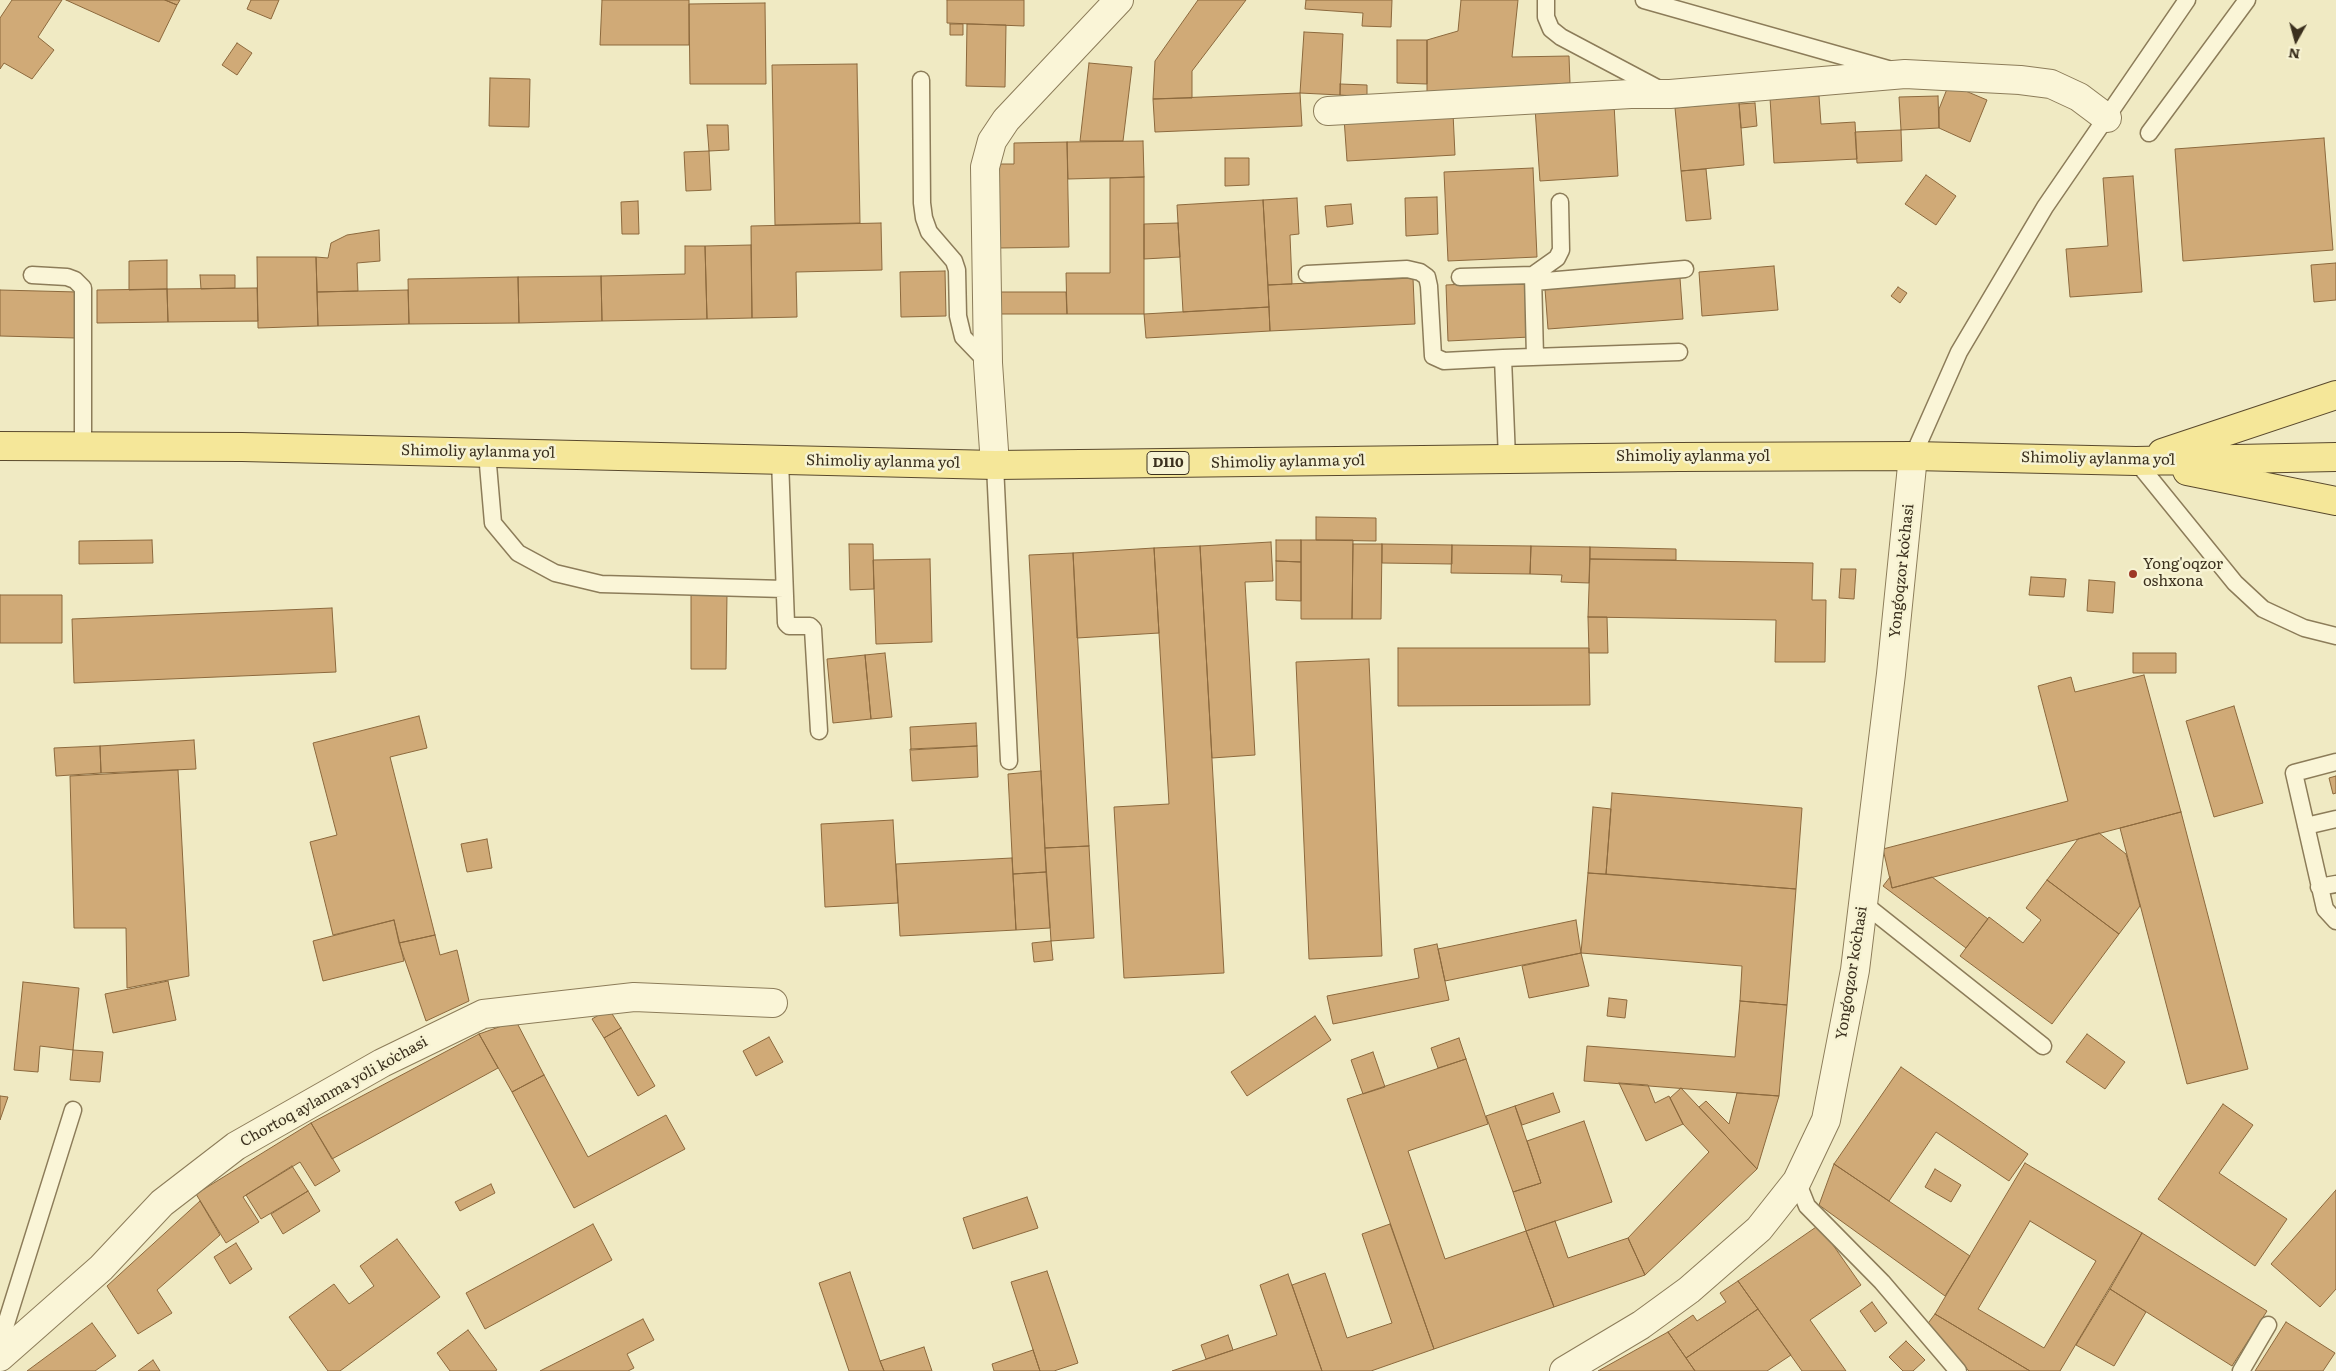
<!DOCTYPE html>
<meta charset="utf-8">
<style>
body{margin:0}
#map{position:relative;width:2336px;height:1371px;overflow:hidden;background:#f0eac3;font-family:Literata,serif}
canvas{display:block}
.north{position:absolute;left:2271px;top:15px;width:50px;height:50px;-webkit-text-stroke:4px #f7f3d3;paint-order:stroke;rotate:187deg;font-size:14px;font-weight:700;line-height:20px;text-align:center;color:#3b301e}
.north::after{content:'';display:block;margin:auto;width:18px;height:22px;background:#3b301e;clip-path:polygon(50% 0,100% 100%,50% 72%,0 100%)}
</style>
<div id="map">
<canvas width="2336" height="1371"></canvas>
<div class="north">N</div>
</div>
<script>
const ctx = document.querySelector('canvas').getContext('2d');
ctx.lineJoin = 'round';
function fill(path, color) {
  ctx.fillStyle = color;
  ctx.fill(path, 'evenodd');
}
function toPath(rows) {
  const path = new Path2D();
  for (const r of rows) {
    path.moveTo(r[0], r[1]);
    for (let i = 2; i < r.length; i += 2) path.lineTo(r[i], r[i + 1]);
  }
  return path;
}
function trace(path, color, width, dash) {
  ctx.strokeStyle = color;
  ctx.lineWidth = width;
  ctx.lineCap = dash ? 'butt' : 'round';
  ctx.setLineDash(dash || []);
  ctx.stroke(path);
}
function drawText(font, color, halo, rows, align = 'center') {
  ctx.font = font + ' Literata,serif';
  ctx.lineWidth = 5;
  ctx.setLineDash([]);
  ctx.textBaseline = 'middle';
  ctx.strokeStyle = halo;
  ctx.fillStyle = color;
  for (const [text, x, y, turn = 0] of rows) {
    ctx.save();
    ctx.translate(x, y);
    ctx.rotate((+turn || 0) * Math.PI / 180);
    ctx.textAlign = isNaN(turn) ? turn : align;
    if (halo) ctx.strokeText(text, 0, 0);
    ctx.fillText(text, 0, 0);
    ctx.restore();
  }
}
const building = toPath([
 [12,0,62,0,38,37,54,50,32,79,4,63,0,69,0,18,12,0],
 [66,0,165,0,177,5,159,42,66,0],
 [165,0,180,0,177,5,165,0],
 [251,0,279,0,271,19,247,9,251,0],
 [602,0,689,0,689,45,600,45,602,0],
 [947,0,1024,0,1024,26,947,23,947,0],
 [1198,0,1246,0,1192,71,1192,98,1153,99,1155,61,1198,0],
 [1306,0,1392,0,1391,27,1362,26,1363,13,1305,9,1306,0],
 [1461,0,1518,0,1512,57,1569,56,1570,83,1427,92,1427,40,1458,31,1461,0],
 [765,3,766,84,690,84,689,4,765,3],
 [950,24,963,24,963,35,950,35,950,24],
 [967,24,1006,25,1005,87,966,86,967,24],
 [1304,32,1343,34,1340,95,1300,93,1304,32],
 [1397,40,1427,40,1427,84,1397,83,1397,40],
 [237,43,252,53,237,75,222,65,237,43],
 [1089,63,1132,67,1123,141,1080,141,1089,63],
 [857,64,860,223,775,225,772,65,857,64],
 [490,78,530,79,529,127,489,126,490,78],
 [1340,84,1367,85,1367,97,1340,95,1340,84],
 [1949,84,1987,100,1970,142,1939,128,1939,109,1949,84],
 [1300,93,1302,126,1155,132,1153,99,1300,93],
 [1819,96,1821,124,1855,122,1857,159,1774,163,1770,98,1819,96],
 [1938,96,1939,128,1901,130,1899,97,1938,96],
 [1739,102,1744,165,1681,171,1675,108,1739,102],
 [1755,103,1757,126,1741,128,1739,104,1755,103],
 [1614,104,1618,176,1540,181,1535,108,1614,104],
 [1453,113,1455,155,1347,161,1344,118,1453,113],
 [707,125,728,125,729,150,709,151,707,125],
 [1901,130,1902,161,1857,163,1855,132,1901,130],
 [2324,138,2333,250,2183,261,2175,149,2324,138],
 [1143,141,1144,177,1068,179,1067,142,1143,141],
 [1067,142,1069,247,999,248,998,164,1014,164,1014,143,1067,142],
 [709,151,711,190,686,191,684,152,709,151],
 [1225,158,1249,158,1249,185,1225,186,1225,158],
 [1533,168,1537,257,1448,261,1444,172,1533,168],
 [1706,169,1711,219,1686,221,1681,171,1706,169],
 [1926,175,1956,196,1936,225,1905,204,1926,175],
 [2133,176,2142,292,2070,297,2066,249,2108,246,2103,178,2133,176],
 [1144,177,1144,314,1067,314,1066,273,1110,273,1110,178,1144,177],
 [1437,197,1438,234,1406,236,1405,198,1437,197],
 [1297,198,1299,234,1290,235,1292,284,1268,285,1263,200,1297,198],
 [1263,200,1269,307,1183,312,1177,205,1263,200],
 [638,201,639,234,622,234,621,202,638,201],
 [1351,204,1353,224,1327,227,1325,206,1351,204],
 [881,223,882,270,796,272,797,317,752,318,751,226,881,223],
 [1178,223,1180,257,1144,259,1144,224,1178,223],
 [379,230,380,261,357,263,358,291,317,292,316,257,328,258,331,243,347,235,379,230],
 [751,245,752,318,707,319,705,246,751,245],
 [685,246,705,246,707,319,602,321,601,276,685,274,685,246],
 [257,257,316,257,318,326,258,328,257,257],
 [167,260,167,289,129,290,129,261,167,260],
 [2336,263,2336,300,2314,302,2311,265,2336,263],
 [1774,266,1778,310,1702,316,1699,272,1774,266],
 [945,271,946,316,901,317,900,272,945,271],
 [200,275,235,275,235,288,201,289,200,275],
 [601,276,602,321,519,323,518,277,601,276],
 [518,277,519,323,409,324,408,279,518,277],
 [1413,278,1415,324,1270,331,1268,285,1413,278],
 [1680,278,1683,319,1548,329,1545,289,1680,278],
 [1528,281,1530,337,1448,341,1446,285,1528,281],
 [1898,287,1907,293,1900,303,1891,296,1898,287],
 [257,288,258,321,168,322,167,289,257,288],
 [167,289,168,322,97,323,97,290,167,289],
 [0,290,77,292,76,338,0,336,0,290],
 [408,290,409,324,318,326,317,292,408,290],
 [997,292,1066,292,1067,314,997,314,997,292],
 [1269,307,1270,331,1146,338,1144,314,1269,307],
 [1316,517,1376,518,1376,541,1316,540,1316,517],
 [152,540,153,563,79,564,79,541,152,540],
 [1276,540,1301,540,1301,562,1276,561,1276,540],
 [1301,540,1353,540,1352,619,1301,619,1301,540],
 [1271,542,1273,581,1245,582,1255,755,1212,758,1200,546,1271,542],
 [849,544,873,544,874,589,850,590,849,544],
 [1353,544,1382,544,1381,619,1352,619,1353,544],
 [1382,544,1452,545,1452,564,1382,563,1382,544],
 [1452,545,1531,546,1530,574,1451,573,1452,545],
 [1200,546,1224,973,1124,978,1114,807,1169,804,1154,548,1200,546],
 [1531,546,1590,547,1589,583,1561,582,1562,575,1530,574,1531,546],
 [1590,547,1676,549,1676,560,1590,559,1590,547],
 [1154,548,1159,633,1077,638,1073,553,1154,548],
 [1073,553,1089,846,1045,848,1029,555,1073,553],
 [930,559,932,642,876,644,873,560,930,559],
 [1590,559,1813,563,1812,600,1826,600,1825,662,1775,662,1776,620,1588,617,1590,559],
 [1276,561,1301,562,1301,601,1276,600,1276,561],
 [1841,569,1856,569,1854,599,1839,598,1841,569],
 [2031,577,2066,579,2064,597,2029,595,2031,577],
 [2089,580,2115,582,2113,613,2087,611,2089,580],
 [691,593,727,593,726,669,691,669,691,593],
 [0,595,62,595,62,643,0,643,0,595],
 [332,608,336,672,74,683,72,619,332,608],
 [1588,617,1607,617,1608,653,1589,653,1588,617],
 [1398,648,1589,648,1590,705,1398,706,1398,648],
 [885,653,892,717,871,719,865,655,885,653],
 [2133,653,2176,653,2176,673,2133,673,2133,653],
 [865,655,871,719,833,723,827,659,865,655],
 [1369,659,1382,956,1309,959,1296,662,1369,659],
 [2144,675,2181,812,1892,888,1883,849,2068,801,2038,686,2071,677,2075,692,2144,675],
 [2234,706,2263,803,2214,817,2186,721,2234,706],
 [419,716,427,748,390,757,435,935,399,943,394,920,333,935,310,842,337,835,313,743,419,716],
 [976,723,977,746,911,750,910,727,976,723],
 [194,740,196,769,101,773,100,746,194,740],
 [100,746,101,773,56,776,54,748,100,746],
 [977,746,978,777,912,781,910,749,977,746],
 [178,770,189,976,127,988,126,928,74,928,70,776,178,770],
 [1041,771,1046,872,1013,874,1008,774,1041,771],
 [2336,776,2336,793,2333,794,2329,778,2336,776],
 [1612,793,1802,808,1796,889,1606,874,1612,793],
 [1593,807,1611,809,1606,874,1588,873,1593,807],
 [2181,812,2248,1069,2187,1084,2120,828,2181,812],
 [893,820,898,903,825,907,821,824,893,820],
 [2099,833,2126,854,2140,906,2119,934,2047,880,2078,839,2099,833],
 [487,839,492,868,467,872,461,844,487,839],
 [1089,846,1094,938,1051,941,1045,848,1089,846],
 [1012,858,1016,930,900,936,896,864,1012,858],
 [1046,872,1050,928,1016,930,1013,874,1046,872],
 [1588,873,1796,889,1787,1005,1740,1001,1742,966,1581,953,1588,873],
 [1890,877,1892,888,1932,877,1988,919,1966,948,1883,886,1890,877],
 [2047,880,2119,934,2052,1024,1960,956,1989,917,2023,943,2041,920,2026,908,2047,880],
 [394,920,404,961,323,981,313,941,394,920],
 [1576,920,1581,953,1445,981,1438,949,1576,920],
 [435,935,440,955,457,950,469,1001,426,1021,399,943,435,935],
 [1051,941,1053,960,1034,962,1032,943,1051,941],
 [1437,944,1449,1000,1333,1024,1327,996,1419,978,1414,949,1437,944],
 [1581,953,1589,986,1529,998,1522,966,1581,953],
 [168,981,176,1020,113,1033,105,994,168,981],
 [23,982,79,988,73,1050,40,1046,38,1072,14,1070,23,982],
 [1609,998,1627,1000,1625,1018,1607,1016,1609,998],
 [1740,1001,1787,1005,1779,1096,1584,1081,1587,1046,1735,1057,1740,1001],
 [609,1009,621,1028,604,1038,592,1019,609,1009],
 [1315,1016,1331,1040,1247,1096,1231,1072,1315,1016],
 [516,1021,544,1075,512,1092,479,1034,516,1021],
 [621,1028,655,1086,638,1096,604,1038,621,1028],
 [479,1034,498,1068,332,1159,311,1123,479,1034],
 [2087,1034,2125,1062,2105,1089,2066,1062,2087,1034],
 [769,1037,783,1062,756,1076,743,1051,769,1037],
 [1459,1038,1466,1059,1438,1068,1431,1048,1459,1038],
 [73,1050,103,1052,100,1082,70,1080,73,1050],
 [1373,1052,1385,1087,1363,1094,1351,1060,1373,1052],
 [1466,1059,1488,1124,1408,1151,1445,1259,1526,1231,1554,1307,1434,1349,1347,1099,1466,1059],
 [1901,1067,2028,1154,2009,1181,1936,1132,1889,1201,1834,1164,1901,1067],
 [544,1075,588,1157,666,1115,685,1149,574,1208,512,1092,544,1075],
 [1619,1083,1648,1085,1655,1103,1669,1096,1683,1124,1646,1141,1619,1083],
 [1681,1088,1757,1169,1645,1275,1628,1238,1709,1152,1683,1124,1670,1098,1681,1088],
 [1553,1093,1560,1112,1522,1125,1515,1106,1553,1093],
 [1737,1093,1779,1096,1757,1169,1699,1107,1706,1101,1729,1124,1737,1093],
 [0,1096,8,1097,0,1120,0,1096],
 [2223,1104,2253,1125,2219,1173,2287,1219,2255,1266,2158,1199,2223,1104],
 [1515,1106,1541,1183,1513,1192,1486,1116,1515,1106],
 [1584,1121,1612,1202,1526,1231,1513,1192,1541,1183,1527,1141,1584,1121],
 [311,1123,340,1171,315,1186,300,1162,243,1197,259,1222,226,1243,196,1194,311,1123],
 [2025,1163,2142,1233,2060,1371,2030,1371,1935,1314,2025,1163],
 [2030,1221,2096,1261,2044,1348,1978,1309,2030,1221],
 [1834,1164,1970,1256,1945,1296,1819,1205,1834,1164],
 [292,1166,308,1191,261,1219,246,1195,292,1166],
 [1935,1169,1961,1185,1951,1202,1925,1187,1935,1169],
 [491,1184,495,1193,460,1211,455,1202,491,1184],
 [2336,1190,2336,1289,2320,1307,2271,1264,2336,1190],
 [308,1191,320,1211,283,1234,271,1214,308,1191],
 [1027,1197,1038,1228,973,1249,963,1218,1027,1197],
 [200,1201,220,1235,157,1290,172,1313,138,1334,107,1286,200,1201],
 [1555,1221,1568,1258,1628,1238,1645,1275,1554,1307,1526,1231,1555,1221],
 [593,1224,612,1260,485,1329,466,1293,593,1224],
 [1390,1224,1434,1349,1371,1371,1322,1371,1292,1285,1325,1273,1347,1338,1392,1323,1362,1234,1390,1224],
 [1819,1225,1861,1285,1810,1320,1846,1371,1802,1371,1738,1281,1819,1225],
 [2142,1233,2267,1311,2232,1366,2110,1289,2142,1233],
 [397,1239,440,1297,340,1371,328,1371,289,1317,334,1284,349,1304,374,1286,360,1266,397,1239],
 [236,1243,252,1269,230,1284,214,1257,236,1243],
 [1047,1271,1078,1363,1054,1371,1040,1371,1011,1282,1047,1271],
 [850,1272,880,1361,884,1371,849,1371,819,1283,850,1272],
 [1288,1274,1322,1371,1172,1371,1277,1335,1260,1285,1288,1274],
 [1738,1281,1758,1309,1686,1358,1668,1332,1693,1315,1697,1321,1726,1302,1720,1293,1738,1281],
 [2110,1289,2146,1312,2114,1366,2076,1345,2110,1289],
 [1872,1302,1887,1323,1875,1332,1860,1311,1872,1302],
 [1758,1309,1791,1355,1767,1371,1695,1371,1686,1358,1758,1309],
 [1935,1314,2030,1371,1969,1371,1926,1326,1935,1314],
 [643,1319,654,1340,627,1354,634,1368,628,1371,540,1371,643,1319],
 [2286,1322,2335,1353,2323,1371,2255,1371,2286,1322],
 [92,1323,116,1356,95,1371,27,1371,92,1323],
 [468,1330,497,1370,495,1371,450,1371,437,1353,468,1330],
 [1668,1332,1695,1371,1598,1371,1668,1332],
 [1228,1335,1233,1350,1206,1359,1201,1345,1228,1335],
 [1906,1341,1925,1360,1913,1371,1903,1371,1889,1357,1906,1341],
 [924,1347,932,1371,884,1371,880,1361,924,1347],
 [1033,1350,1040,1371,994,1371,992,1364,1033,1350],
 [153,1360,160,1371,138,1371,153,1360]
]);
const service = toPath([
 [1546,0,1546,17,1551,29,1561,37,1661,90],
 [1644,0,1888,69],
 [921,80,922,203,924,218,929,232,954,261,957,270,958,316,963,337,988,363],
 [2149,133,2247,0],
 [1307,274,1407,269,1420,272,1427,277,1429,286,1433,356,1444,361,1503,358],
 [32,275,67,277,75,280,83,288,83,447],
 [1460,277,1533,275],
 [1534,282,1685,269],
 [1535,357,1533,275,1557,258,1561,250,1560,202],
 [487,453,493,523,518,553,555,573,601,584,784,589],
 [1913,456,1959,352,2045,207,2187,0],
 [1507,459,1503,358,1679,352],
 [780,460,786,623,789,626,810,626,813,629,819,731],
 [2136,461,2235,583,2263,609,2304,628,2336,636],
 [995,465,1009,761],
 [2336,762,2294,773,2325,909,2336,921],
 [2306,826,2336,819],
 [2319,887,2336,884],
 [1863,903,2043,1046],
 [1797,1181,1807,1206,1882,1282,1958,1371],
 [0,1343,73,1110],
 [2241,1371,2268,1325]
]);
const minor = toPath([
 [1328,111,1631,94,1670,94,1905,74,2020,80,2051,84,2079,97,2107,118],
 [995,465,988,363,985,167,992,141,1006,120,1119,0],
 [0,1357,101,1268,162,1203,236,1146,382,1063,483,1014,634,997,773,1003],
 [1564,1371,1641,1325,1689,1290,1759,1229,1797,1181,1826,1120,1855,970,1891,674,1913,456]
]);
const primary = toPath([
 [0,446,242,447,995,465,1679,457,1913,456,2136,461,2336,457],
 [2162,453,2336,395],
 [2187,471,2336,501]
]);
const markers = [
 [2133,574,5,"#9e3826"]
];
const shields = [
 [1168,463,42]
];
const shieldNames = [
 ["D110",1168,463]
];
const streetNames = [
 ["Shimoliy aylanma yoʻl",478,452,1],
 ["Shimoliy aylanma yoʻl",1693,457],
 ["Shimoliy aylanma yoʻl",2098,459,1],
 ["Shimoliy aylanma yoʻl",883,462,1],
 ["Shimoliy aylanma yoʻl",1288,462,-1],
 ["Yongʻoqzor koʻchasi",1902,571,-84],
 ["Yongʻoqzor koʻchasi",1852,973,-81],
 ["Chortoq aylanma yoʻli koʻchasi",334,1092,-29]
];
const poiNames = [
 ["Yong'oqzor",2143,565],
 ["oshxona",2143,582]
];
fill(building, '#d0aa77');
trace(building, '#8c693d', 1);
trace(service, '#8c7c59', 19);
trace(minor, '#8c7c59', 30);
trace(primary, '#59492d', 30);
trace(service, '#faf5d7', 16);
trace(minor, '#faf5d7', 28);
trace(primary, '#f5e799', 28);
for (const [x, y, r, color] of markers) {
  const dot = new Path2D();
  dot.arc(x, y, r, 0, 2 * Math.PI);
  ctx.fillStyle = color;
  ctx.fill(dot);
  trace(dot, '#f7f3d3', 2);
}
for (const [x, y, w] of shields) {
  const box = new Path2D();
  box.roundRect(x - w / 2, y - 11.5, w, 23, 4);
  ctx.fillStyle = '#f7f3d3';
  ctx.fill(box);
  trace(box, '#3b301e', 1);
}
drawText('bold 14px', '#3b301e', null, shieldNames);
drawText('15px', '#3b301e', '#f7f3d3', streetNames);
drawText('15px', '#3b301e', '#f7f3d3', poiNames, 'left');
</script>
